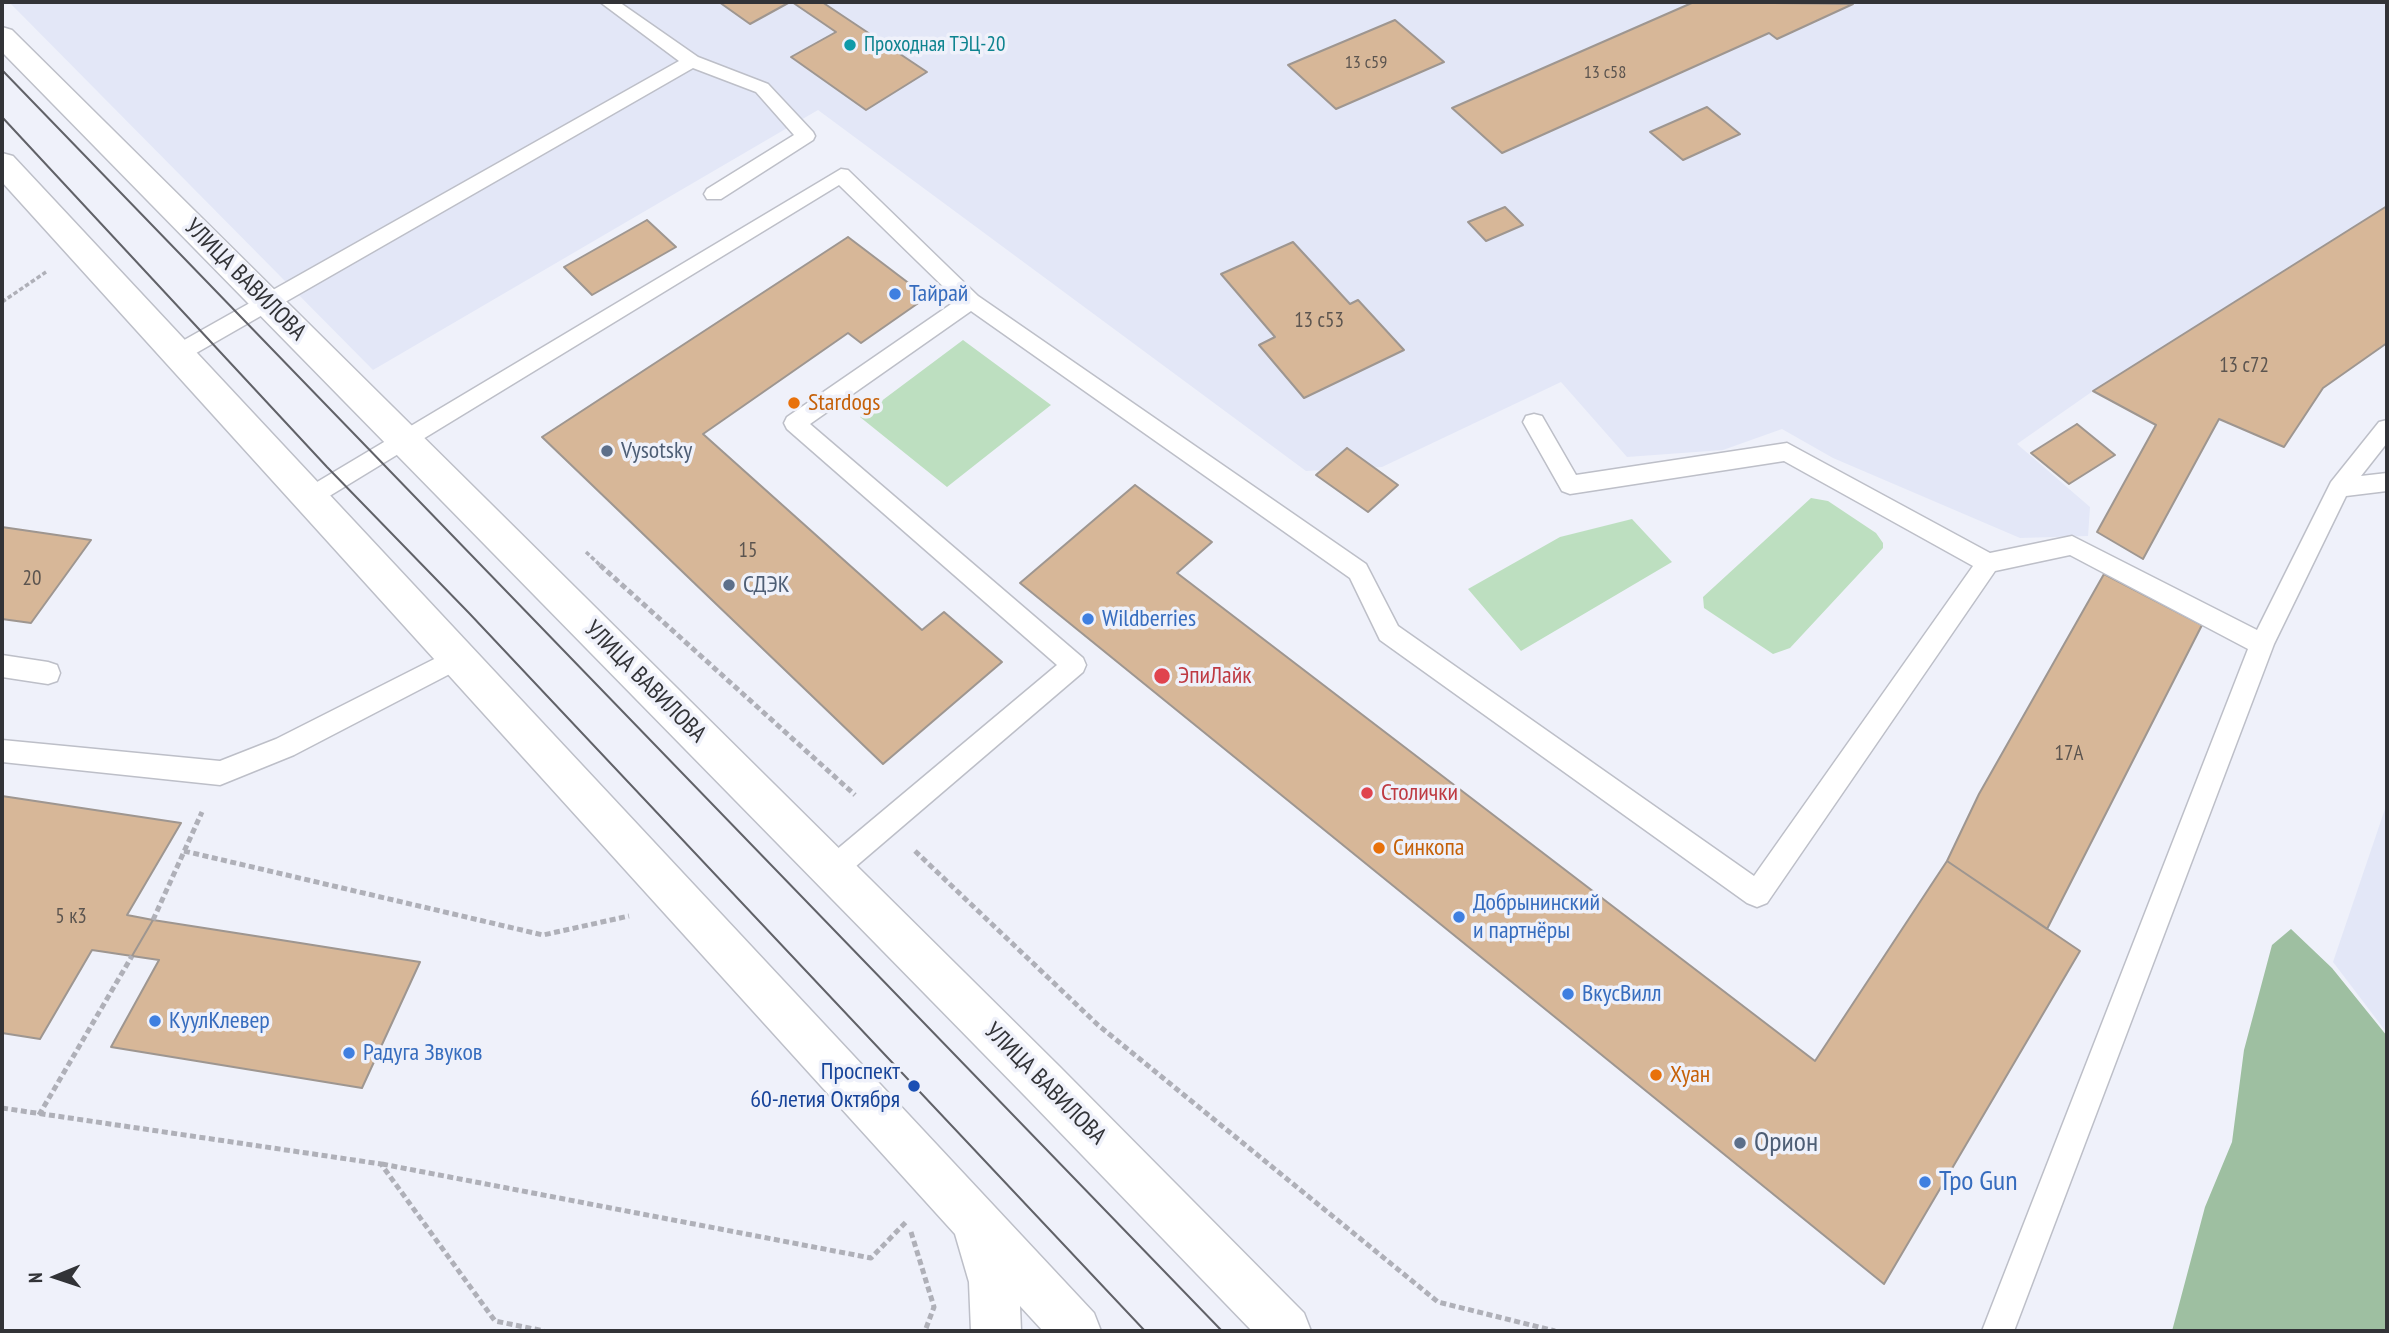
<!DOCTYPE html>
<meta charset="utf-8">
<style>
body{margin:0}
#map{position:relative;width:2389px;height:1333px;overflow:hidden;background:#eff1fa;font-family:"PT Sans Narrow",sans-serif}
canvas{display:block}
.frame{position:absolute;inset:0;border:4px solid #323337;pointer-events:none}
.north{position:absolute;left:21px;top:1242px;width:70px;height:70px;-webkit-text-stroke:5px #eff1fa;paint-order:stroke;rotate:268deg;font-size:19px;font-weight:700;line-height:28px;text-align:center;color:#323337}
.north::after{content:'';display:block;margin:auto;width:24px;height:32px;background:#323337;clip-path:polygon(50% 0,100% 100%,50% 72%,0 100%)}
</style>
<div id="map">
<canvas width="2389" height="1333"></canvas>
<div class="frame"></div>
<div class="north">N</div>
</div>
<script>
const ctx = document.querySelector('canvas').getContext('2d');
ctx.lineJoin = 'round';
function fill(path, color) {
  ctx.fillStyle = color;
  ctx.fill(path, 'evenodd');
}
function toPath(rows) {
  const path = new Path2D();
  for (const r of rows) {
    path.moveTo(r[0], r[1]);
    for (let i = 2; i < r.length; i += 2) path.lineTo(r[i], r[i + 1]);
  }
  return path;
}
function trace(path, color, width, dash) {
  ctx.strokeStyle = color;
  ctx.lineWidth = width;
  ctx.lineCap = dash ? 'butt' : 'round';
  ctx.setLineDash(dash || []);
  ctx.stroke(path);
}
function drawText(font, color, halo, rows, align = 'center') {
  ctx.font = font + ' "PT Sans Narrow",sans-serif';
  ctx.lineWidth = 7;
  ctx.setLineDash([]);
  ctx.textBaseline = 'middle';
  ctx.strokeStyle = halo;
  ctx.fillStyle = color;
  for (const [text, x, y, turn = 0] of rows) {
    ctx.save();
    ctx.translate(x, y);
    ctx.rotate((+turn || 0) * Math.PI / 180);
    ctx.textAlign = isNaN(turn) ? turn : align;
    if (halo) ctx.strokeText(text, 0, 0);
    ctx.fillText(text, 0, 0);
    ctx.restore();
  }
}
const built = toPath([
 [9,2,2387,2,2387,206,2093,391,2017,444,2090,507,2088,536,2020,538,1833,458,1782,429,1723,450,1627,457,1561,382,1382,467,1306,471,818,110,373,370],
 [2387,803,2387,1033,2333,962]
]);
const green = toPath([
 [963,340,1051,405,947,487,860,417],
 [1811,498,1828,501,1876,533,1883,543,1883,548,1790,648,1773,654,1704,608,1703,597],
 [1632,519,1672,562,1521,651,1468,589,1560,537]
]);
const forest = toPath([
 [2291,929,2332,968,2387,1036,2387,1331,2172,1331,2205,1207,2232,1142,2244,1050,2272,945]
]);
const building = toPath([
 [719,2,790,2,750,24,719,2],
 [792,2,822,2,927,72,866,110,791,57,836,32,792,2],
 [1694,2,1853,4,1777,39,1769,33,1502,153,1452,108,1694,2],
 [1395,20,1444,62,1336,109,1288,65,1395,20],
 [1707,107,1740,134,1683,160,1650,132,1707,107],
 [2387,206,2387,343,2323,388,2284,447,2219,419,2143,559,2097,532,2156,425,2093,391,2387,206],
 [1505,207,1523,225,1486,241,1468,222,1505,207],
 [647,220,676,247,592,295,564,267,647,220],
 [848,237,927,297,861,343,848,333,703,434,922,630,944,612,1002,662,883,764,542,437,848,237],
 [1293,242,1350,304,1358,300,1404,350,1304,398,1259,345,1275,337,1221,274,1293,242],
 [2077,424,2115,455,2069,484,2031,453,2077,424],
 [1347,448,1398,485,1368,512,1316,475,1347,448],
 [1135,485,1212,542,1177,573,1815,1061,1947,861,2080,951,1884,1284,1020,583,1135,485],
 [2,527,91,540,31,623,2,619,2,527],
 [2104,574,2202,625,2047,929,1947,861,1979,794,2104,574],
 [2,796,181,823,127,915,153,920,132,956,92,950,40,1039,2,1033,2,796],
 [153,920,300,943,420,962,362,1088,111,1047,159,960,132,956,153,920]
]);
const pathFar1 = toPath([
 [2,302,46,272],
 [586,552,602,567]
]);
const path = toPath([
 [600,565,855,795],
 [184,851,543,935,629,916],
 [915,851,1098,1025,1438,1302,1555,1331],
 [153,920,202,812],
 [2,1108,381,1164,495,1321,544,1331],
 [39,1115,132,956],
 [382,1164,871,1258,906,1222],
 [911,1232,934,1307,925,1331]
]);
const service = toPath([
 [600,2,619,2,698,57,768,84,813,132,815,136,813,140,721,199,707,199,704,194,707,189,794,135,756,92,693,68,184,360,177,362,170,360,166,354,170,348,679,61,600,2],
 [841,169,848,170,978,296,1366,564,1398,626,1754,876,1973,566,1784,461,1570,494,1562,491,1523,422,1526,416,1534,414,1542,416,1576,475,1787,443,1990,553,2072,536,2257,630,2331,482,2379,422,2387,420,2387,443,2361,476,2387,473,2387,491,2346,496,2274,644,2014,1331,1982,1331,2248,649,2070,555,1995,571,1767,903,1757,907,1747,903,1380,640,1350,578,971,311,810,424,1083,658,1086,665,1083,672,841,879,832,883,823,879,819,870,823,861,1057,665,787,429,784,423,787,417,957,300,839,185,318,503,310,506,302,503,299,497,302,491,841,169],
 [458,647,467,651,470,658,467,665,294,755,220,785,2,762,2,740,220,761,276,739,458,647],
 [2,655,48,662,57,665,60,673,57,681,48,684,2,677,2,655]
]);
const secondary = toPath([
 [2,27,12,30,1059,1066,1304,1313,1311,1331,1252,1331,1027,1098,2,52,2,27],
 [2,153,13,156,1094,1313,1101,1331,1043,1331,1020,1306,1021,1331,971,1331,969,1282,955,1234,2,182,2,153]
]);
const tram = toPath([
 [2,70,1222,1331],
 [2,117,327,467,469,613,1145,1331]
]);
const markers = [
 [850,45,7,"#0f9aa8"],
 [895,294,7,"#3f7fe0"],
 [794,403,7,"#e8710a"],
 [607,451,7,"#5c6f8a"],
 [729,585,7,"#5c6f8a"],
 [1088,619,7,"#3f7fe0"],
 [1162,676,9,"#e0444e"],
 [1367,793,7,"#e0444e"],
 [1379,848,7,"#e8710a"],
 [1459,917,7,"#3f7fe0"],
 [1568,994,7,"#3f7fe0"],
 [155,1021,7,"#3f7fe0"],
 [349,1053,7,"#3f7fe0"],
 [1656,1075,7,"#e8710a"],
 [914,1086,7,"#1a4fb4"],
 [1740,1143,7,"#5c6f8a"],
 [1925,1182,7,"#3f7fe0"]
];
const farNumbernames = [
 ["13 с59",1366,63],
 ["13 с58",1605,73]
];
const farCulturenames = [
 ["Проходная ТЭЦ-20",864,45]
];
const numberNames = [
 ["13 с53",1319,321],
 ["13 с72",2244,366],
 ["15",748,551],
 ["20",32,579],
 ["17А",2069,754],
 ["5 к3",71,917]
];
const streetNames = [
 ["УЛИЦА ВАВИЛОВА",245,280,45],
 ["УЛИЦА ВАВИЛОВА",645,682,45],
 ["УЛИЦА ВАВИЛОВА",1045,1084,45]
];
const shopNames = [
 ["Тайрай",909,294],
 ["Wildberries",1102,619],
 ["Добрынинский",1473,903],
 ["и партнёры",1473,931],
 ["ВкусВилл",1582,994],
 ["КуулКлевер",169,1021],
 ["Радуга Звуков",363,1053]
];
const foodNames = [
 ["Stardogs",808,403],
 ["Синкопа",1393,848],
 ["Хуан",1670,1075]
];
const serviceNames = [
 ["Vysotsky",621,451],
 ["СДЭК",743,585]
];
const healthNames = [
 ["ЭпиЛайк",1178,676],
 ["Столички",1381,793]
];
const transitNames = [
 ["Проспект",900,1072],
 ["60-летия Октября",900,1100]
];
const nearServicenames = [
 ["Орион",1754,1143]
];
const nearShopnames = [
 ["Tpo Gun",1939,1182]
];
fill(built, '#e3e7f7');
fill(green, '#bddfc0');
fill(forest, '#9ebfa1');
fill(building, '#d7b798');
trace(building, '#9e9690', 2);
trace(service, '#bdbfc8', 3);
trace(secondary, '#bdbfc8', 3);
trace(pathFar1, '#afb0b8', 3.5, [4.5, 2.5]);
trace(path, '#afb0b8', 5, [6, 3.5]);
fill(service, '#fff');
fill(secondary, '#fff');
trace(tram, '#616268', 2);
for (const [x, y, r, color] of markers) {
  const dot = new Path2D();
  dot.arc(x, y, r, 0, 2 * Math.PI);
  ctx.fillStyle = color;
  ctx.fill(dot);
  trace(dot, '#eff1fa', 2.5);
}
drawText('18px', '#5b544f', null, farNumbernames);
drawText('21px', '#0d838f', '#eff1fa', farCulturenames, 'left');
drawText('21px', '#5b544f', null, numberNames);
drawText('24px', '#323337', '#eff1fa', streetNames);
drawText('24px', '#366cbe', '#eff1fa', shopNames, 'left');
drawText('24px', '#c56008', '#eff1fa', foodNames, 'left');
drawText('24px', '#4e5e75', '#eff1fa', serviceNames, 'left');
drawText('24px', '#be3a42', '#eff1fa', healthNames, 'left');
drawText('24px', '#164399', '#eff1fa', transitNames, 'right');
drawText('28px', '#4e5e75', '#eff1fa', nearServicenames, 'left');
drawText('28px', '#366cbe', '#eff1fa', nearShopnames, 'left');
</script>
